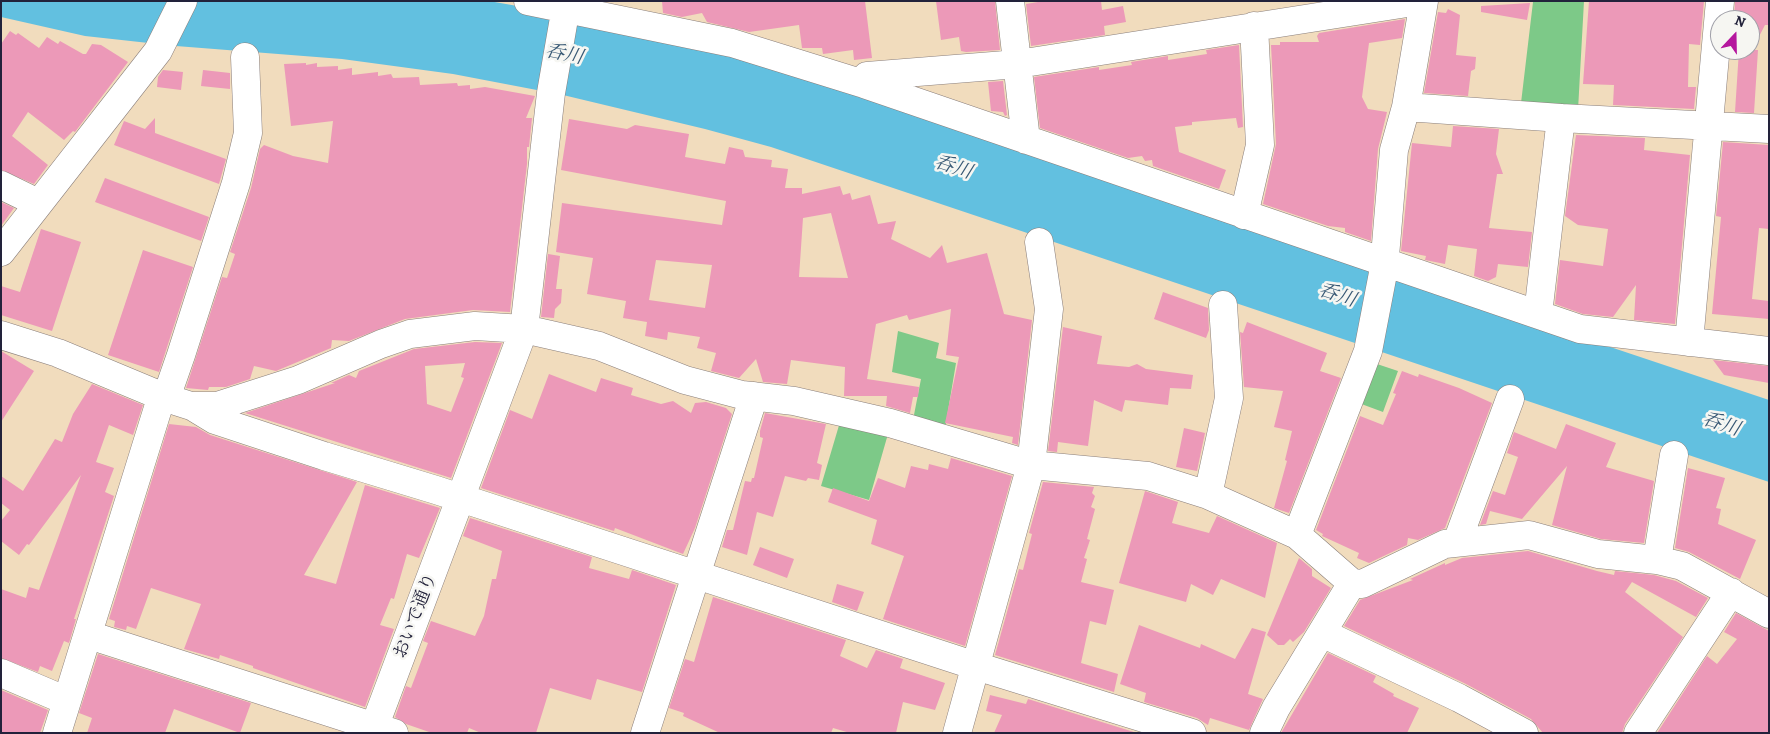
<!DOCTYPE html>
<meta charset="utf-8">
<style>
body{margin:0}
#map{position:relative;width:1770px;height:734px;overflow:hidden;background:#f1dcbd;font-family:Alegreya,serif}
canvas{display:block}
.frame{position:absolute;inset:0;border:2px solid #22223b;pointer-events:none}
.north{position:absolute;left:1710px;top:10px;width:50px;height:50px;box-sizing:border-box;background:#f6f6f2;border:1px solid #a1a1a9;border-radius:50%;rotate:21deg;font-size:14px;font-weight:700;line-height:20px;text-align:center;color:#22223b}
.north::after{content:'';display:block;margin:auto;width:18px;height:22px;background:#b5179e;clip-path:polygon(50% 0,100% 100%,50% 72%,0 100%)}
</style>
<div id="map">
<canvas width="1770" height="734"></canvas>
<div class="frame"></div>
<div class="north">N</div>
</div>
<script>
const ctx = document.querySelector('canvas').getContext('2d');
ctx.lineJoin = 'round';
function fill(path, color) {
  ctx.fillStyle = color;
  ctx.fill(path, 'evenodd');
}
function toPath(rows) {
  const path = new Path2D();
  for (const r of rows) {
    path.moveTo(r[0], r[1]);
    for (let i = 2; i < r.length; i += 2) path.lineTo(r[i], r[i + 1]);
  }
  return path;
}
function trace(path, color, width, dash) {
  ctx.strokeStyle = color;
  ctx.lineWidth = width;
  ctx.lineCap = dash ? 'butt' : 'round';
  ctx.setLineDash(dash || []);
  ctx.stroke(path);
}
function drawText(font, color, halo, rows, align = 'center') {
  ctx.font = font + ' Alegreya,"Noto Serif JP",serif';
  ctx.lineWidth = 5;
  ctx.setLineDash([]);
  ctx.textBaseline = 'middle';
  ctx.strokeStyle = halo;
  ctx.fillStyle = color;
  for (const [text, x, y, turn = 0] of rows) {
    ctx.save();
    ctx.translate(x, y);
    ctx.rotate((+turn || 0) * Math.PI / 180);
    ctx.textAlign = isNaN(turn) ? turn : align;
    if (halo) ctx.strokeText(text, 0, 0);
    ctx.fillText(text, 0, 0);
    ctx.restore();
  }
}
const green = toPath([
 [1584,1,1578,110,1521,103,1533,2],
 [898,331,939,343,936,358,956,363,945,429,913,420,921,379,892,372],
 [1371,362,1398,371,1383,412,1356,402],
 [840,422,888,434,869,500,821,486]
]);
const water = toPath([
 [1,1,489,1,523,7,757,62,1769,400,1769,482,771,147,705,129,563,95,453,74,342,59,176,46,85,36,1,17]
]);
const building = toPath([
 [662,1,865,1,872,58,854,60,853,50,823,54,822,48,802,48,799,25,749,32,707,22,702,13,682,17,663,13],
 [936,1,995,1,1000,50,966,52,961,51,959,37,941,40],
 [1044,1,1101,1,1102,10,1123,6,1126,22,1104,26,1105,35,1031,46,1026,4],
 [1589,1,1704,1,1700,45,1689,44,1688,87,1696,87,1694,109,1613,105,1614,85,1583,84],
 [1735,1,1769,1,1769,25,1765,25,1752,50,1758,50,1754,113,1735,112,1739,50,1750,50,1750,20,1734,20],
 [1530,3,1527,20,1481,12,1481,6],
 [1448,9,1460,15,1456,55,1476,57,1475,69,1471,71,1468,96,1424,93,1438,12,1446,13],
 [1405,19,1402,38,1369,43,1362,97,1368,109,1387,112,1378,149,1371,241,1345,232,1345,228,1328,226,1263,204,1276,144,1271,45,1280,45,1280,42,1319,42,1317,36,1319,33],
 [10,31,16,35,18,33,39,48,47,37,58,44,60,41,83,54,86,54,92,44,101,45,128,62,75,132,73,131,64,140,28,112,12,136,48,165,34,184,1,170,1,44],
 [1239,45,1243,127,1238,128,1236,118,1192,122,1192,125,1175,127,1179,152,1226,170,1219,189,1153,166,1152,160,1145,161,1142,156,1128,158,1040,128,1034,77,1099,67,1099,70,1132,65,1131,62,1168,56,1168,60,1207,54,1206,50],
 [306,63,306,65,317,63,317,67,338,66,338,70,352,68,352,75,378,72,378,76,391,74,393,78,419,77,420,85,457,83,458,86,470,85,470,89,485,87,535,96,526,118,532,118,529,147,527,147,527,164,510,312,473,310,405,319,349,341,332,340,331,348,276,371,254,366,250,379,226,387,209,387,208,390,186,388,222,277,227,278,235,254,230,252,251,188,260,149,264,145,293,156,328,163,333,121,291,126,284,64],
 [163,70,183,72,181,90,157,87,158,77],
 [203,70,230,73,230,89,201,86],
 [1003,81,1007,115,1005,116,1003,112,991,111,988,82],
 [155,118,155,133,226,159,219,184,114,145,124,121,145,129],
 [569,119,627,129,635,125,689,134,685,157,725,164,729,147,743,150,745,157,772,160,771,167,788,169,785,188,802,188,802,194,840,186,843,195,850,193,852,200,870,195,878,224,896,221,891,239,930,258,942,245,947,263,987,253,1004,314,1032,320,1018,445,1012,443,1013,437,945,423,959,357,946,355,951,309,909,320,907,315,876,324,867,379,919,387,918,397,913,397,910,413,886,406,887,396,844,396,845,367,791,360,787,384,763,382,756,359,739,378,711,371,716,353,697,348,700,337,668,332,667,340,645,336,647,322,623,318,626,301,587,294,593,258,556,252,562,203,722,225,726,201,561,170],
 [831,213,848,278,799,277,803,218],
 [656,260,712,265,705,308,649,300],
 [1453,126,1499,129,1496,154,1503,174,1497,174,1489,228,1532,232,1528,267,1498,264,1496,277,1488,281,1474,276,1477,249,1448,245,1445,264,1425,260,1426,256,1401,251,1412,143,1451,147],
 [1576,135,1645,138,1644,150,1690,155,1675,324,1634,320,1636,285,1613,317,1583,314,1555,304,1560,260,1603,266,1608,229,1578,225,1565,216],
 [1723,142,1769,145,1769,229,1759,228,1752,299,1769,301,1769,319,1712,314,1721,217,1716,216],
 [105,178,209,217,201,241,95,202],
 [1,202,14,208,1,226],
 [41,229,81,242,52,331,1,315,1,286,20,292],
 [143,250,193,267,159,372,108,355],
 [548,254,560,256,556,289,562,289,561,303,555,309,554,318,541,317],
 [1163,292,1208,308,1209,330,1206,338,1154,319],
 [1247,322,1327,353,1320,371,1341,378,1289,513,1274,508,1287,461,1285,460,1292,431,1274,427,1283,391,1244,387,1240,332,1243,333],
 [1063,327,1102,336,1097,364,1129,367,1137,364,1146,369,1193,375,1191,389,1170,388,1168,405,1125,400,1122,412,1094,400,1088,446,1058,442,1057,452,1048,451],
 [475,342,502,343,451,478,245,413,335,383,331,383,349,375,356,378,359,371,414,349],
 [465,363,461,377,464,378,451,412,427,404,425,366],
 [1,351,34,371,1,422],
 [1713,360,1769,366,1769,383,1724,375],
 [1402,371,1418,377,1419,374,1459,388,1492,403,1445,528,1418,540,1408,538,1407,545,1369,563,1357,558,1359,553,1322,536,1323,534,1316,530,1360,416,1383,425,1396,394,1393,393],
 [549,374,596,392,601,378,633,388,631,395,661,404,673,401,691,413,695,403,706,402,726,408,732,414,695,528,683,554,615,528,614,531,481,488,510,410,532,419],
 [92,384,143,405,133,435,109,425,96,462,114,468,105,492,114,496,74,619,76,619,69,643,64,641,52,671,40,666,38,672,1,658,1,589,26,598,29,587,39,590,81,475,29,545,27,544,19,555,1,541,1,521,10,510,1,503,1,476,23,491,55,439,62,442,73,414],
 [765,413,826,424,817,463,822,465,819,480,808,478,806,481,785,476,773,517,757,512,747,555,722,547,727,530,733,530,745,481,751,482,752,478,754,478,763,438,760,437,760,431],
 [169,424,196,427,210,435,357,482,304,575,336,584,365,485,440,508,419,558,407,554,394,599,391,598,380,625,394,629,365,707,253,668,253,666,220,655,219,659,184,649,201,604,151,588,136,629,127,626,126,630,114,627,115,621,109,619],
 [1566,424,1616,443,1606,467,1654,481,1644,543,1601,539,1552,525,1567,466,1522,519,1490,511,1486,524,1480,525,1493,491,1505,495,1518,457,1507,453,1514,432,1556,449],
 [1184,428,1205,433,1197,471,1176,467],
 [951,458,1012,476,965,646,883,619,904,556,871,544,877,520,828,502,833,488,869,501,878,478,905,488,911,466,928,470,929,464,948,469],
 [1688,468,1725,478,1716,508,1721,509,1718,524,1756,540,1740,579,1689,552,1675,548],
 [1043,482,1094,487,1092,493,1095,496,1091,507,1095,509,1087,539,1090,540,1084,558,1087,559,1081,582,1114,590,1106,625,1090,621,1081,663,1118,674,1114,692,995,655,1019,569,1023,570,1032,534,1029,533],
 [1145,491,1178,502,1172,523,1209,533,1217,516,1277,543,1265,598,1221,579,1213,595,1191,584,1186,602,1119,583],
 [470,518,592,557,589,568,629,579,632,570,676,585,642,692,597,679,591,700,550,688,536,733,481,733,469,728,467,733,432,733,406,724,395,717,406,686,411,688,428,643,423,641,431,621,475,636,484,616,492,579,496,579,502,551,463,536],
 [760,547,794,559,787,578,753,565],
 [1528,551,1597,571,1614,575,1615,571,1654,575,1676,581,1708,598,1696,617,1632,582,1625,592,1683,637,1625,724,1622,733,1543,733,1531,719,1466,684,1344,626,1360,600,1413,580,1410,579,1445,563,1445,565,1462,558],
 [1299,558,1312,569,1312,576,1331,588,1304,632,1293,642,1290,639,1284,645,1278,645,1267,635],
 [837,584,864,592,857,611,832,602],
 [713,597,846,640,840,656,867,668,876,650,903,659,900,668,945,683,935,710,903,702,896,733,850,733,833,728,831,733,720,733,683,716,684,713,669,708,685,659,694,662],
 [1736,613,1769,631,1769,733,1657,733,1707,656,1717,664,1737,639,1724,632],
 [1139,625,1200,648,1201,644,1235,659,1252,628,1266,632,1248,694,1263,699,1249,730,1210,718,1208,725,1197,718,1144,702,1146,693,1120,684],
 [1328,653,1376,676,1373,682,1394,694,1393,696,1419,708,1407,733,1281,733],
 [98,654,251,703,240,733,174,709,165,733,87,733,92,718,79,713],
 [1,690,48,710,40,733,1,733],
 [990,695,1026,704,1028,699,1137,733,994,733,1002,715,986,711]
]);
const minor = toPath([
 [528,1,732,43,864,84,1580,329,1769,351],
 [1010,1,1026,140],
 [864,83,867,76,1018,64,1420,1],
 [1406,107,1561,118,1769,129],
 [1,185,38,203],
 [1244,215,1260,145,1254,26],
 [1,252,158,51,183,1],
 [1538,314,1561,118],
 [1,335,58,353,166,398,191,406,217,406,298,380,381,344,410,334,475,326,524,329,599,346,685,380,742,395,794,401,890,423,1031,465,1148,476,1208,495,1297,535,1352,583,1362,584,1445,544,1529,535,1598,554,1657,560,1682,566,1769,614],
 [1689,342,1720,1],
 [192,406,215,420,324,456,436,490,976,666,1192,733],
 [1208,495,1229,398,1223,305],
 [1297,535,1368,351,1384,268,1394,150,1406,107,1424,1],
 [1457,542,1510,399],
 [1657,560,1674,455],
 [1322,633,1459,698,1524,733],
 [89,635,394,733],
 [1,673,67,701],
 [57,733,158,408,166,398,181,355,236,183,248,133,245,57],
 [372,733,524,329,551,93,567,1],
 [645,733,754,396],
 [957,733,1031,465,1049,309,1039,242],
 [1264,733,1276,708,1352,583],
 [1638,733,1731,592]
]);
const streetNames = [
 ["おいで通り",416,616,-69]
];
const waterNames = [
 ["呑川",564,55,12],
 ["呑川",953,168,18],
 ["呑川",1337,296,18],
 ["呑川",1721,425,18]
];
fill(green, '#7dc988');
fill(water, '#62c0e0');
fill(building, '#ec99b8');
trace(minor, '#8a7f7c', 29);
trace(minor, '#fff', 28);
drawText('18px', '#22223b', '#f6f6f2', streetNames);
drawText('italic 19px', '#385975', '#f6f6f2', waterNames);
</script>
